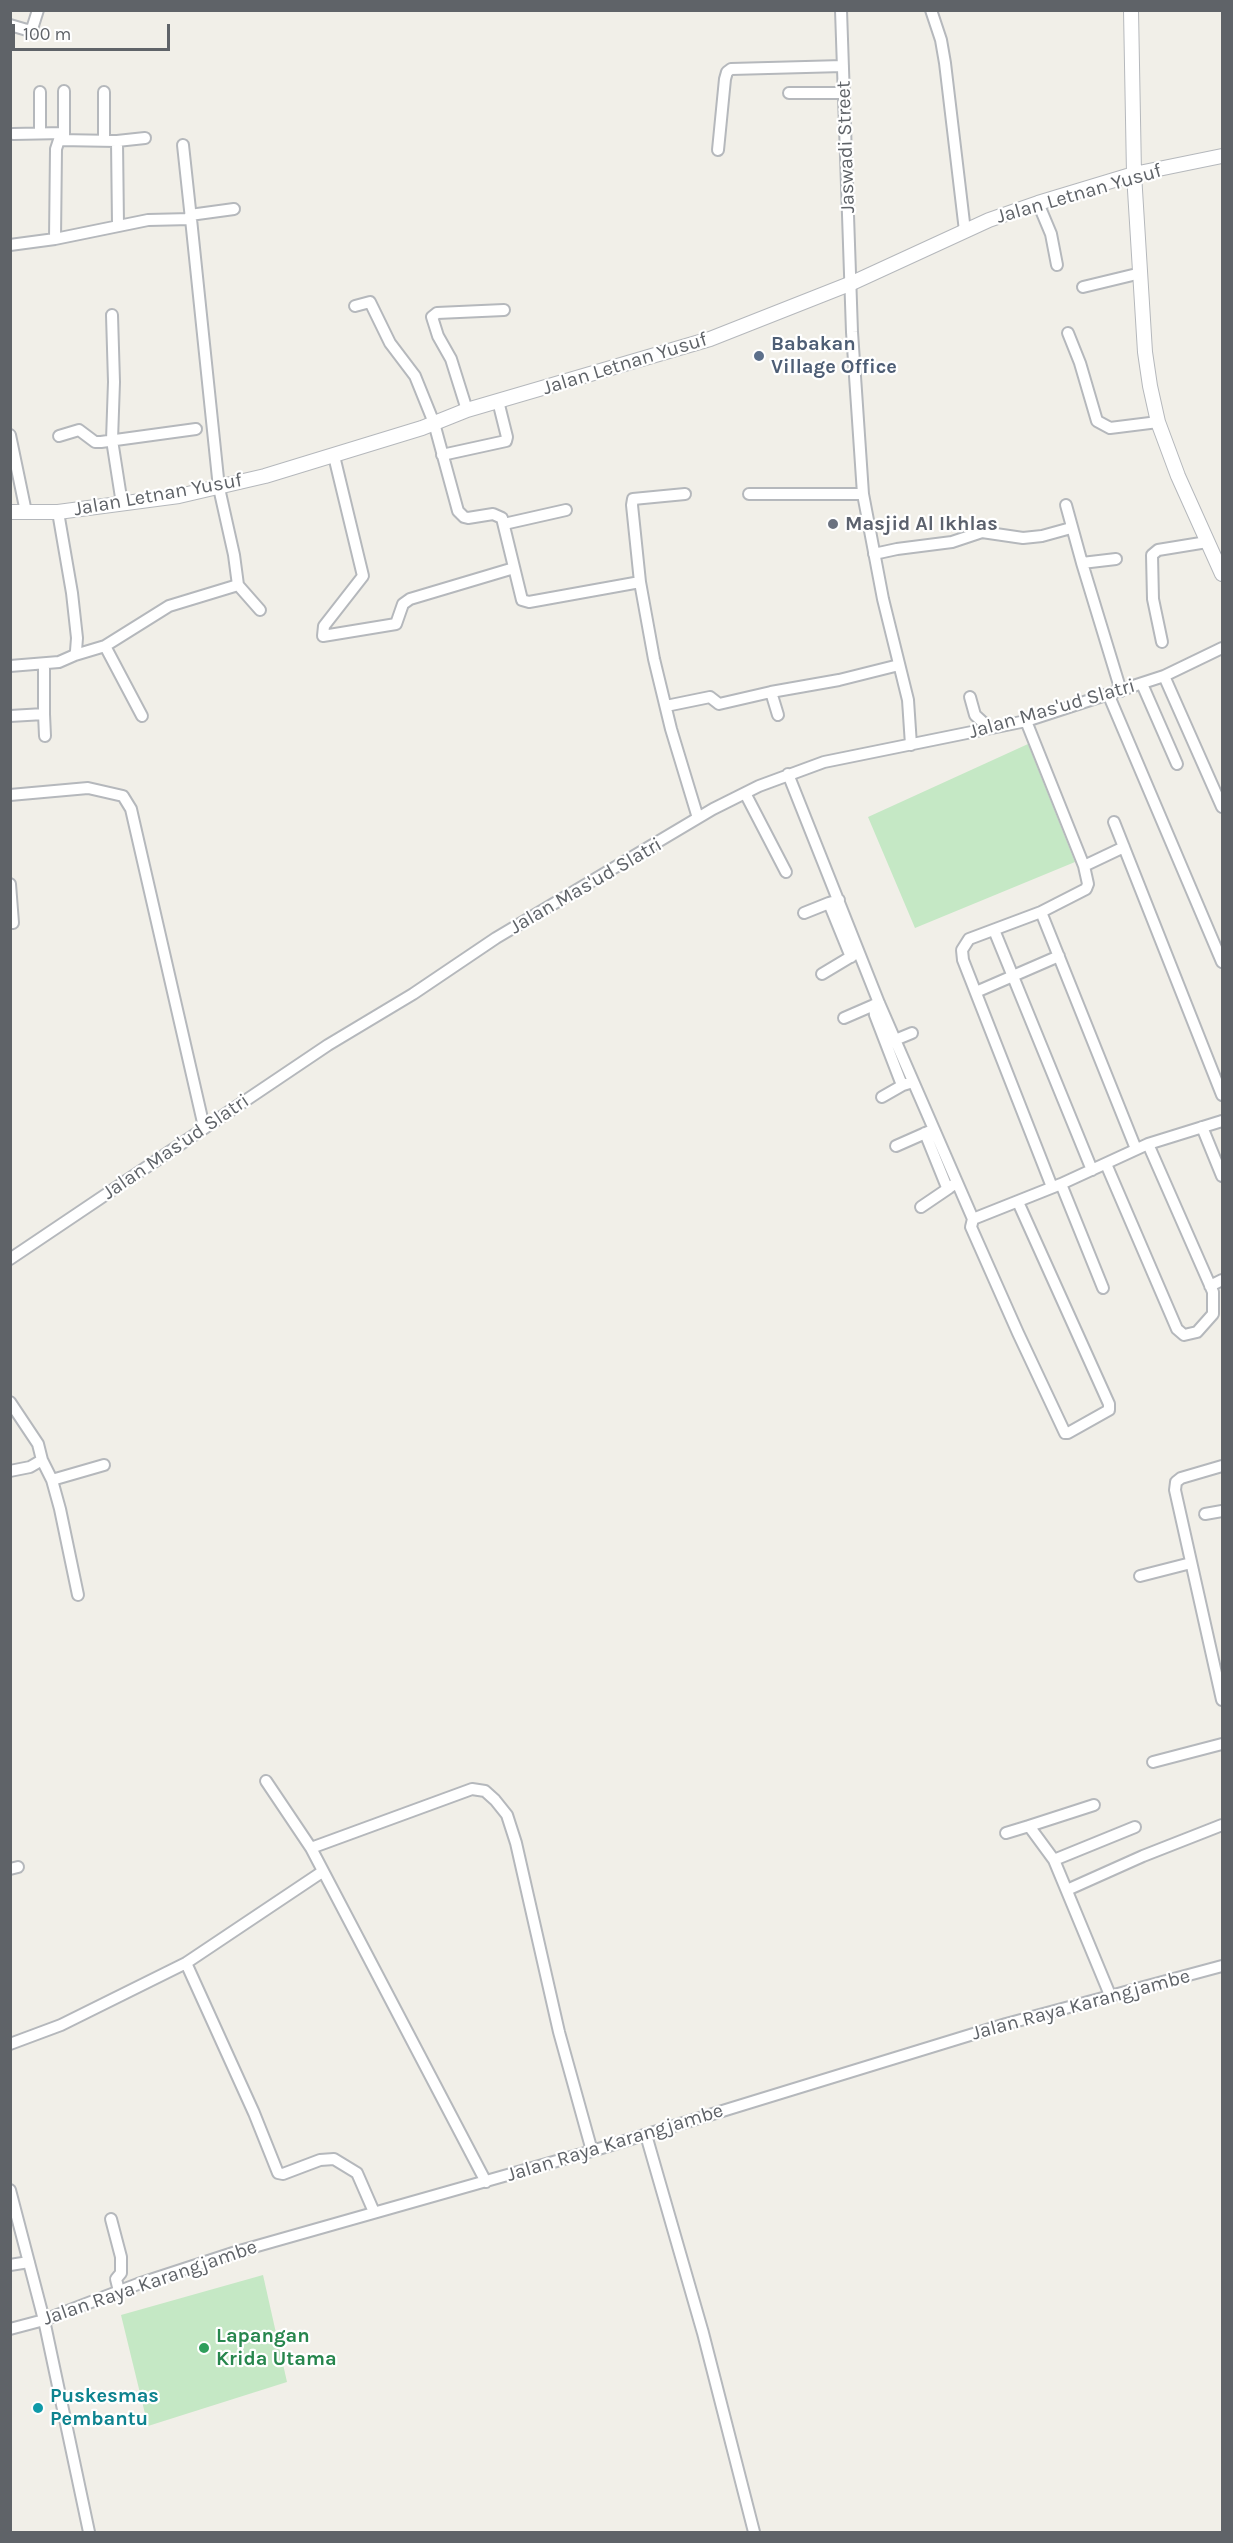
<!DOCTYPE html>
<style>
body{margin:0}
#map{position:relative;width:1233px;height:2543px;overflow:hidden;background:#f1efe8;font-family:Karla,sans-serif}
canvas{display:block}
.frame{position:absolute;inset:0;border:12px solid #5f6368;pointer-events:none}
.scale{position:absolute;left:12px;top:24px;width:158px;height:27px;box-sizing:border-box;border:3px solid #5f6368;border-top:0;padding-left:8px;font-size:18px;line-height:21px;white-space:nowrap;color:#5f6368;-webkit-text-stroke:4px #fff;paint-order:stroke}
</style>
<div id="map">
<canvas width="1233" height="2543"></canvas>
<div class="frame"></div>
<div class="scale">100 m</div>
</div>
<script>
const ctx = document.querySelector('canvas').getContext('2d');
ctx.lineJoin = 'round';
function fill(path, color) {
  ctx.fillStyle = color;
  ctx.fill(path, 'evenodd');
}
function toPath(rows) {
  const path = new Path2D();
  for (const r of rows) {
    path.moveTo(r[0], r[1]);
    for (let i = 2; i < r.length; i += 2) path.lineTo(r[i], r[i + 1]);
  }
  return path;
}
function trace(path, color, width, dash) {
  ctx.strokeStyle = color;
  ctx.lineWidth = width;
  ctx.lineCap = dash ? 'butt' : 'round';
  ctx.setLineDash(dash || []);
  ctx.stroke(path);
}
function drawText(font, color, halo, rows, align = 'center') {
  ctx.font = font + ' Karla,sans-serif';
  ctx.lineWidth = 4.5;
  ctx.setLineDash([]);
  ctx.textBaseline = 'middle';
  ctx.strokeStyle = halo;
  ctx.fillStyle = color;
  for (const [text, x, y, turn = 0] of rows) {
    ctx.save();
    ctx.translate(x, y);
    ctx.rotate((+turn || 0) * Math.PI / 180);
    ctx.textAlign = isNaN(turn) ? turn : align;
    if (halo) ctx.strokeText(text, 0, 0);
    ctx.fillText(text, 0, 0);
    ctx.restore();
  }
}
const green = toPath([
 [1028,744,1075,862,915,928,868,817],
 [263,2275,287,2382,148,2426,121,2315]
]);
const minor = toPath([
 [841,10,852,332,863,494,883,599,908,700,911,745],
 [931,10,941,40,945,63,965,231],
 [10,25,27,30,32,29,38,10],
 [40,92,40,133],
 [789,93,844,93],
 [13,134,64,133],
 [64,140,64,91],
 [104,141,104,92],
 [117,141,145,138],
 [183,145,191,219],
 [718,150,725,79,727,72,731,69,843,66],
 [1038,203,1051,234,1057,265],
 [190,215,234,209],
 [55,239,56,149,59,140,117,141,118,225],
 [10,245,55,239,148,220,191,219,219,488,234,555,238,585],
 [1083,287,1141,273],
 [355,306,370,302,390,343,415,376,434,423,458,511,464,517,468,518,493,514,502,518,522,600,529,602,640,582,654,659,671,729,698,818],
 [112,315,114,382,112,440,122,504],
 [1068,333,1080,363,1097,421,1110,428,1158,422],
 [467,410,451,359,438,336,432,317,437,313,504,310],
 [10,435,26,512],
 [59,436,79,430,95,442,101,442,196,429],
 [442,455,506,441,507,437,498,401],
 [334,456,363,576,324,626,323,636,396,624,403,604,410,599,514,568],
 [749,494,863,494],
 [1066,505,1082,563],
 [504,524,566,510],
 [874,554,897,549,952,542,982,532,1023,538,1042,536,1071,528],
 [1116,559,1082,563,1121,691],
 [640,582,632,505,633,499,685,494],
 [1162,642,1153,599,1152,555,1158,550,1207,542],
 [105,646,142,716],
 [75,655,105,646,169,606,238,585,260,610],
 [10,666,59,662,75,655,76,651,77,638,72,593,58,512],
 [1164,676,1222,807],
 [1142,684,1177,764],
 [771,692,839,680,899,665],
 [1109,696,1222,962],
 [970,697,975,715,989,728],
 [666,706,710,697,719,704,771,692,778,715],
 [44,714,45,736],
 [10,716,44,714,44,664],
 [1026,721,1084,866,1088,884,1086,889,1041,912,969,939,962,950,963,960,1052,1187],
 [788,774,879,1003,973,1219],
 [745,793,786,872],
 [10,795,88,788,123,796,131,809,204,1127],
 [1114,822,1222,1095],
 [1084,866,1124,847],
 [10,884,13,923,10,923],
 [839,900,829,903,851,957],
 [1041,912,1136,1149],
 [804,913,829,903],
 [994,930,1092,1170],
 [822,974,857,953],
 [976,992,1059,956],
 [879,1003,874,1005,875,1015,900,1080,903,1085,913,1082],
 [844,1018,874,1005],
 [895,1040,912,1033],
 [882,1097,903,1085],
 [1202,1127,1222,1176],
 [925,1133,946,1185,949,1188,956,1183],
 [896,1146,930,1131],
 [1106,1164,1177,1329,1184,1335,1197,1332,1213,1314,1213,1292,1148,1144],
 [1061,1184,1103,1288],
 [1018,1202,1109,1404,1109,1410,1068,1433,1065,1433,1018,1333,971,1227,973,1219,1061,1184,1148,1144,1222,1121],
 [921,1207,949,1188],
 [10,1259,328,1045,413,994,496,938,713,809,759,786,824,762,1026,721,1164,676,1222,648],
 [1210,1286,1222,1280],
 [10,1402,38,1444,42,1460,30,1467,10,1471],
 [42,1460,52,1480,60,1509,78,1595],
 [1222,1466,1181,1478,1176,1482,1175,1490,1222,1700],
 [52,1480,104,1465],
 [1205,1514,1222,1511],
 [1140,1576,1191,1563],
 [1153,1762,1222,1744],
 [266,1781,311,1848,486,2182],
 [1006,1833,1029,1826],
 [311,1848,472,1789,485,1791,495,1800,507,1815,516,1843,559,2032,592,2151],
 [1054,1860,1029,1826,1094,1805],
 [10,1869,18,1867],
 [1067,1890,1143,1856,1222,1825],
 [186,1963,254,2113,278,2173,283,2174,320,2160,334,2159,357,2173,374,2212],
 [1110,1995,1054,1860,1135,1827],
 [10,2044,61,2025,186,1963,322,1872],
 [646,2135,703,2333,754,2532],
 [10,2190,44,2320,89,2532],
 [111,2219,121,2257,121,2273,116,2279,119,2291],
 [10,2265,29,2262],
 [10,2329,44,2320,138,2284,236,2252,592,2151,1006,2024,1222,1966]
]);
const tertiary = toPath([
 [1131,10,1134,174,1145,352,1150,386,1158,422,1178,476,1222,574],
 [10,512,58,512,179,496,265,476,422,428,467,410,710,339,852,283,989,220,1038,203,1134,174,1222,156]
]);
const markers = [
 [759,356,6,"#5c6f8a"],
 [833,524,6,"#6b7280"],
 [204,2348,6,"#2e9e5b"],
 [38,2408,6,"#0f9aa8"]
];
const streetNames = [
 ["Jaswadi Street",846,147,-92],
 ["Jalan Letnan Yusuf",1079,194,-16],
 ["Jalan Letnan Yusuf",625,364,-17],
 ["Jalan Letnan Yusuf",158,495,-10],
 ["Jalan Mas'ud Slatri",1052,709,-16],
 ["Jalan Mas'ud Slatri",586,886,-30],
 ["Jalan Mas'ud Slatri",176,1147,-34],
 ["Jalan Raya Karangjambe",1081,2005,-15],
 ["Jalan Raya Karangjambe",615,2143,-17],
 ["Jalan Raya Karangjambe",150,2283,-19]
];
const serviceNames = [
 ["Babakan",771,344],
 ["Village Office",771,367]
];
const worshipNames = [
 ["Masjid Al Ikhlas",845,524]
];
const leisureNames = [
 ["Lapangan",216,2336],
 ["Krida Utama",216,2359]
];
const cultureNames = [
 ["Puskesmas",50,2396],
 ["Pembantu",50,2419]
];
fill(green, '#c5e8c5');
trace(minor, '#b5b8bc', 14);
trace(tertiary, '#b5b8bc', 16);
trace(minor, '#fff', 10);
trace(tertiary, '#fff', 14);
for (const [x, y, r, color] of markers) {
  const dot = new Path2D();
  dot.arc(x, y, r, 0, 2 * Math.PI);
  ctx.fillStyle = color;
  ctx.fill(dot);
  trace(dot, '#fff', 2);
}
drawText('20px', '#5f6368', '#fff', streetNames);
drawText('bold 20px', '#4e5e75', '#fff', serviceNames, 'left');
drawText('bold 20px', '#5b616d', '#fff', worshipNames, 'left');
drawText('bold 20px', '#27864d', '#fff', leisureNames, 'left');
drawText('bold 20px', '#0d838f', '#fff', cultureNames, 'left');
</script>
